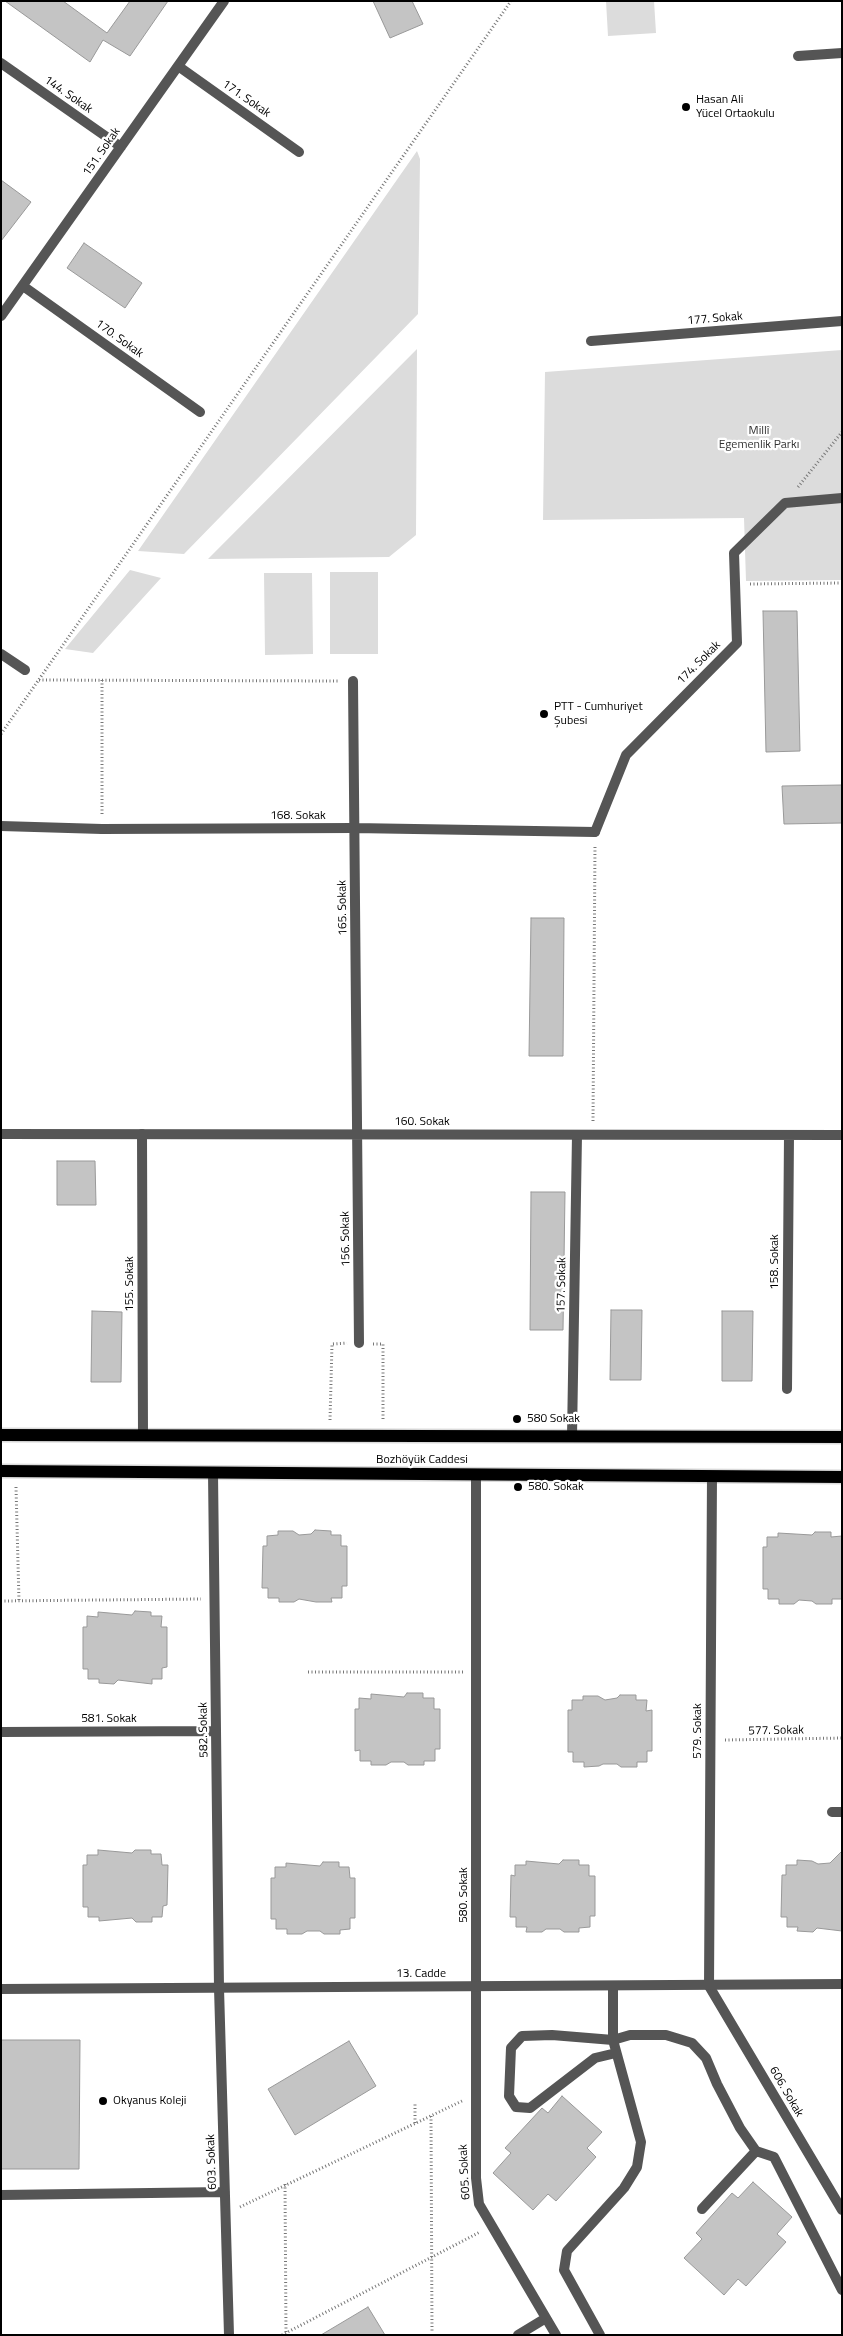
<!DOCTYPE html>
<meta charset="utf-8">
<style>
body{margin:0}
#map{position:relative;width:843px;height:2336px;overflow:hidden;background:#fff;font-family:"Titillium Web",sans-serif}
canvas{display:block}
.frame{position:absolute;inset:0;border:2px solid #000;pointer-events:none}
</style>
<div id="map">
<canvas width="843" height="2336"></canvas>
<div class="frame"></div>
</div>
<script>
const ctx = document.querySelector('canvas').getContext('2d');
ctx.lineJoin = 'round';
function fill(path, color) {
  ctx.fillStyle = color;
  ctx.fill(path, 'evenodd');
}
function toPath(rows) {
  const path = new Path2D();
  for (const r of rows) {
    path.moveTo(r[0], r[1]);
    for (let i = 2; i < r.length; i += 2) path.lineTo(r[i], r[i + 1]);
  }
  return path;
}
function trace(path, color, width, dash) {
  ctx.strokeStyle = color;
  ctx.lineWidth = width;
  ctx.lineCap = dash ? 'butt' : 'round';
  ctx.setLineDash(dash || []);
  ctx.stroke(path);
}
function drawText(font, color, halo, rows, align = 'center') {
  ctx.font = font + ' "Titillium Web",sans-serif';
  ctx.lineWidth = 4.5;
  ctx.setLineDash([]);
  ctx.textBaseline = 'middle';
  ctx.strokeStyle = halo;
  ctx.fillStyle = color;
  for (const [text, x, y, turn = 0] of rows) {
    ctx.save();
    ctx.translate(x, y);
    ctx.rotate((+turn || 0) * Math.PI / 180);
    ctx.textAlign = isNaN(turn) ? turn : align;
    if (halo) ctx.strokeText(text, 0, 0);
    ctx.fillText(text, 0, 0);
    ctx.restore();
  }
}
const green = toPath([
 [606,1,654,1,656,33,608,36],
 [417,151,420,159,418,314,184,554,138,551],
 [417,349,416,535,389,557,208,559],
 [842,350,842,580,746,581,744,518,543,520,545,372],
 [130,570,161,578,93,653,65,649],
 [330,572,378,572,378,654,330,654],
 [264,573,312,573,313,654,265,655]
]);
const building = toPath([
 [5,1,63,1,107,33,130,1,168,1,130,56,103,40,90,62,5,1],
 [373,1,412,1,423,24,390,38,373,1],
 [1,180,31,202,1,241,1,180],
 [84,243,142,283,125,308,67,268,84,243],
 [763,611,797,611,800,751,766,752,763,611],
 [842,785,842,823,784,824,782,786,842,785],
 [531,918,564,918,563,1056,529,1056,531,918],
 [57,1161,95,1161,96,1205,57,1205,57,1161],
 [531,1192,565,1192,563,1330,530,1330,531,1192],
 [611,1310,642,1310,641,1380,610,1380,611,1310],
 [92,1311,122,1312,121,1382,91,1382,92,1311],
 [722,1311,753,1311,752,1381,722,1381,722,1311],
 [315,1530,331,1531,331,1535,341,1535,341,1546,347,1546,347,1586,342,1586,342,1598,331,1598,332,1602,316,1602,299,1599,294,1602,279,1602,279,1598,268,1598,268,1588,262,1588,263,1546,267,1546,267,1536,278,1535,278,1531,293,1531,299,1535,311,1534,315,1530],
 [815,1532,831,1532,831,1537,842,1536,842,1599,832,1599,832,1604,816,1604,812,1601,799,1600,794,1604,779,1604,779,1599,768,1599,768,1589,763,1589,763,1547,767,1547,767,1537,778,1537,778,1533,812,1535,815,1532],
 [135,1611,151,1612,151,1616,162,1616,161,1627,167,1627,167,1667,162,1668,162,1679,152,1679,152,1684,118,1680,114,1684,99,1683,99,1679,88,1679,88,1669,83,1669,83,1627,87,1627,87,1616,98,1617,98,1612,132,1615,135,1611],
 [407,1693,423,1693,423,1698,434,1698,434,1709,440,1709,440,1749,435,1749,435,1761,424,1761,424,1765,408,1765,404,1762,391,1762,386,1765,371,1765,371,1761,360,1761,360,1750,355,1751,355,1709,359,1709,359,1698,371,1699,371,1694,404,1697,407,1693],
 [620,1695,636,1695,636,1700,647,1700,646,1711,652,1710,652,1751,647,1751,647,1762,637,1762,637,1767,621,1767,617,1764,603,1764,599,1766,584,1767,584,1762,573,1762,573,1752,568,1752,568,1710,572,1710,572,1700,583,1700,583,1696,598,1696,605,1700,617,1698,620,1695],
 [98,1850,132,1853,135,1850,151,1850,151,1854,161,1854,162,1865,168,1865,167,1905,163,1906,162,1917,152,1917,152,1922,136,1922,132,1918,99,1921,99,1917,88,1917,88,1907,83,1907,83,1865,87,1865,87,1855,98,1855,98,1850],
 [842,1851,842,1931,817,1928,813,1932,797,1931,798,1927,787,1927,787,1917,781,1917,782,1875,786,1875,786,1865,797,1865,797,1860,812,1861,818,1864,830,1863,842,1851],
 [563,1860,579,1860,579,1865,589,1865,589,1876,595,1876,595,1916,590,1916,590,1927,579,1928,579,1932,564,1932,560,1929,546,1929,542,1932,526,1932,527,1927,516,1927,516,1917,510,1917,511,1875,515,1876,515,1865,526,1865,526,1861,559,1864,563,1860],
 [323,1862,339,1862,339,1867,349,1867,350,1878,355,1878,355,1918,350,1918,350,1929,340,1930,340,1934,324,1934,320,1931,307,1931,302,1934,287,1934,287,1929,276,1929,276,1919,271,1919,271,1878,275,1878,275,1867,286,1867,286,1863,320,1866,323,1862],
 [1,2040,80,2040,79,2169,1,2169,1,2040],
 [349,2041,376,2086,295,2135,268,2089,349,2041],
 [562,2096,602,2132,587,2148,596,2157,556,2201,548,2194,533,2210,493,2173,511,2153,505,2148,542,2108,548,2113,562,2096],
 [753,2182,792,2217,777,2234,786,2242,746,2286,738,2279,724,2295,684,2258,702,2239,696,2233,732,2193,738,2198,753,2182],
 [368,2307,385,2335,321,2335,368,2307]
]);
const path = toPath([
 [798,487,842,432],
 [750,584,842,583],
 [39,680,340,681],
 [1,734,511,1],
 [102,814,102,680],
 [593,1121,595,845],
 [373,1344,383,1344,383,1420],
 [330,1420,332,1344,347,1343],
 [16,1487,19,1601],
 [1,1601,201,1599],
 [308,1672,463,1672],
 [725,1740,842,1738],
 [431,2116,432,2332],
 [415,2123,415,2103],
 [285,2184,286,2333],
 [240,2207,462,2101],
 [282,2335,480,2232]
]);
const service = toPath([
 [798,56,842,53],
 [832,1812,842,1812],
 [616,2053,595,2058,530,2108,516,2107,509,2096,511,2048,522,2036,552,2035,613,2040,630,2035,666,2035,692,2043,706,2058,717,2084,740,2128,756,2151,774,2157,842,2290],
 [702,2209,756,2151],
 [600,2335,564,2270,567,2251,624,2188,637,2167,641,2142,613,2040,613,1986]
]);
const pedestrian = toPath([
 [102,829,354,828],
 [595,832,626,755,737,643,734,553,785,503,842,498],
 [142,1134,143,1435],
 [572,1436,577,1135]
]);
const minor = toPath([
 [1,63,121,147],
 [178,66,299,152],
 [23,286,200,412],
 [1,316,224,1],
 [591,341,842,321],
 [1,654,25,670],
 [353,681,359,1343],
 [1,826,102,829],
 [354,828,595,832],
 [1,1134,842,1135],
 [787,1389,789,1135],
 [213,1473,219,1988,229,2335],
 [476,1474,476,2178,479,2204,556,2335],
 [712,1476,709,1986,842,2210],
 [1,1732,216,1731],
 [1,2195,225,2192],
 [518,2335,546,2318]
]);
const tertiary = toPath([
 [1,1989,842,1984]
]);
const primary = toPath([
 [1,1435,842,1437],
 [1,1471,842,1477]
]);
const markers = [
 [686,107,5,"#000"],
 [544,714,5,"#000"],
 [517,1419,5,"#000"],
 [518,1487,5,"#000"],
 [103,2101,5,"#000"]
];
const streetNames = [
 ["144. Sokak",68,95,35],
 ["171. Sokak",246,99,35],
 ["151. Sokak",102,152,-55],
 ["177. Sokak",715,319,-5],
 ["170. Sokak",119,339,36],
 ["174. Sokak",699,663,-45],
 ["168. Sokak",298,816],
 ["165. Sokak",343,908,-91],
 ["160. Sokak",422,1122],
 ["156. Sokak",346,1239,-91],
 ["158. Sokak",775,1262,-90],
 ["155. Sokak",130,1284,-90],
 ["157. Sokak",562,1285,-89],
 ["Bozhöyük Caddesi",422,1460],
 ["581. Sokak",109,1719],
 ["582. Sokak",204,1730,-91],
 ["579. Sokak",698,1731,-90],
 ["577. Sokak",776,1731,-1],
 ["580. Sokak",464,1895,-90],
 ["13. Cadde",421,1974],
 ["606. Sokak",786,2092,60],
 ["603. Sokak",212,2162,-92],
 ["605. Sokak",465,2172,-93]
];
const poiNames = [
 ["Hasan Ali",696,100],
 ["Yücel Ortaokulu",696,114],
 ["PTT - Cumhuriyet",554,707],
 ["Şubesi",554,721],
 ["580 Sokak",527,1419],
 ["580. Sokak",528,1487],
 ["Okyanus Koleji",113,2101]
];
const parkNames = [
 ["Millî",759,431],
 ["Egemenlik Parkı",759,445]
];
fill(green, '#dcdcdc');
fill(building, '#c4c4c4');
trace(building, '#999', 1);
trace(primary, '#dbdbdb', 15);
trace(path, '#777', 3, [1, 2.5]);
trace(service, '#555', 10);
trace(pedestrian, '#555', 10);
trace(minor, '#555', 10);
trace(tertiary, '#555', 10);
trace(primary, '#000', 12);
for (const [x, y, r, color] of markers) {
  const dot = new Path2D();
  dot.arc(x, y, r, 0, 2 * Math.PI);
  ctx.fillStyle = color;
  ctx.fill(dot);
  trace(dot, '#fff', 2);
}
drawText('12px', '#000', '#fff', streetNames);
drawText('12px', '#000', '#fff', poiNames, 'left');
drawText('12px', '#333', '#fff', parkNames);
</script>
